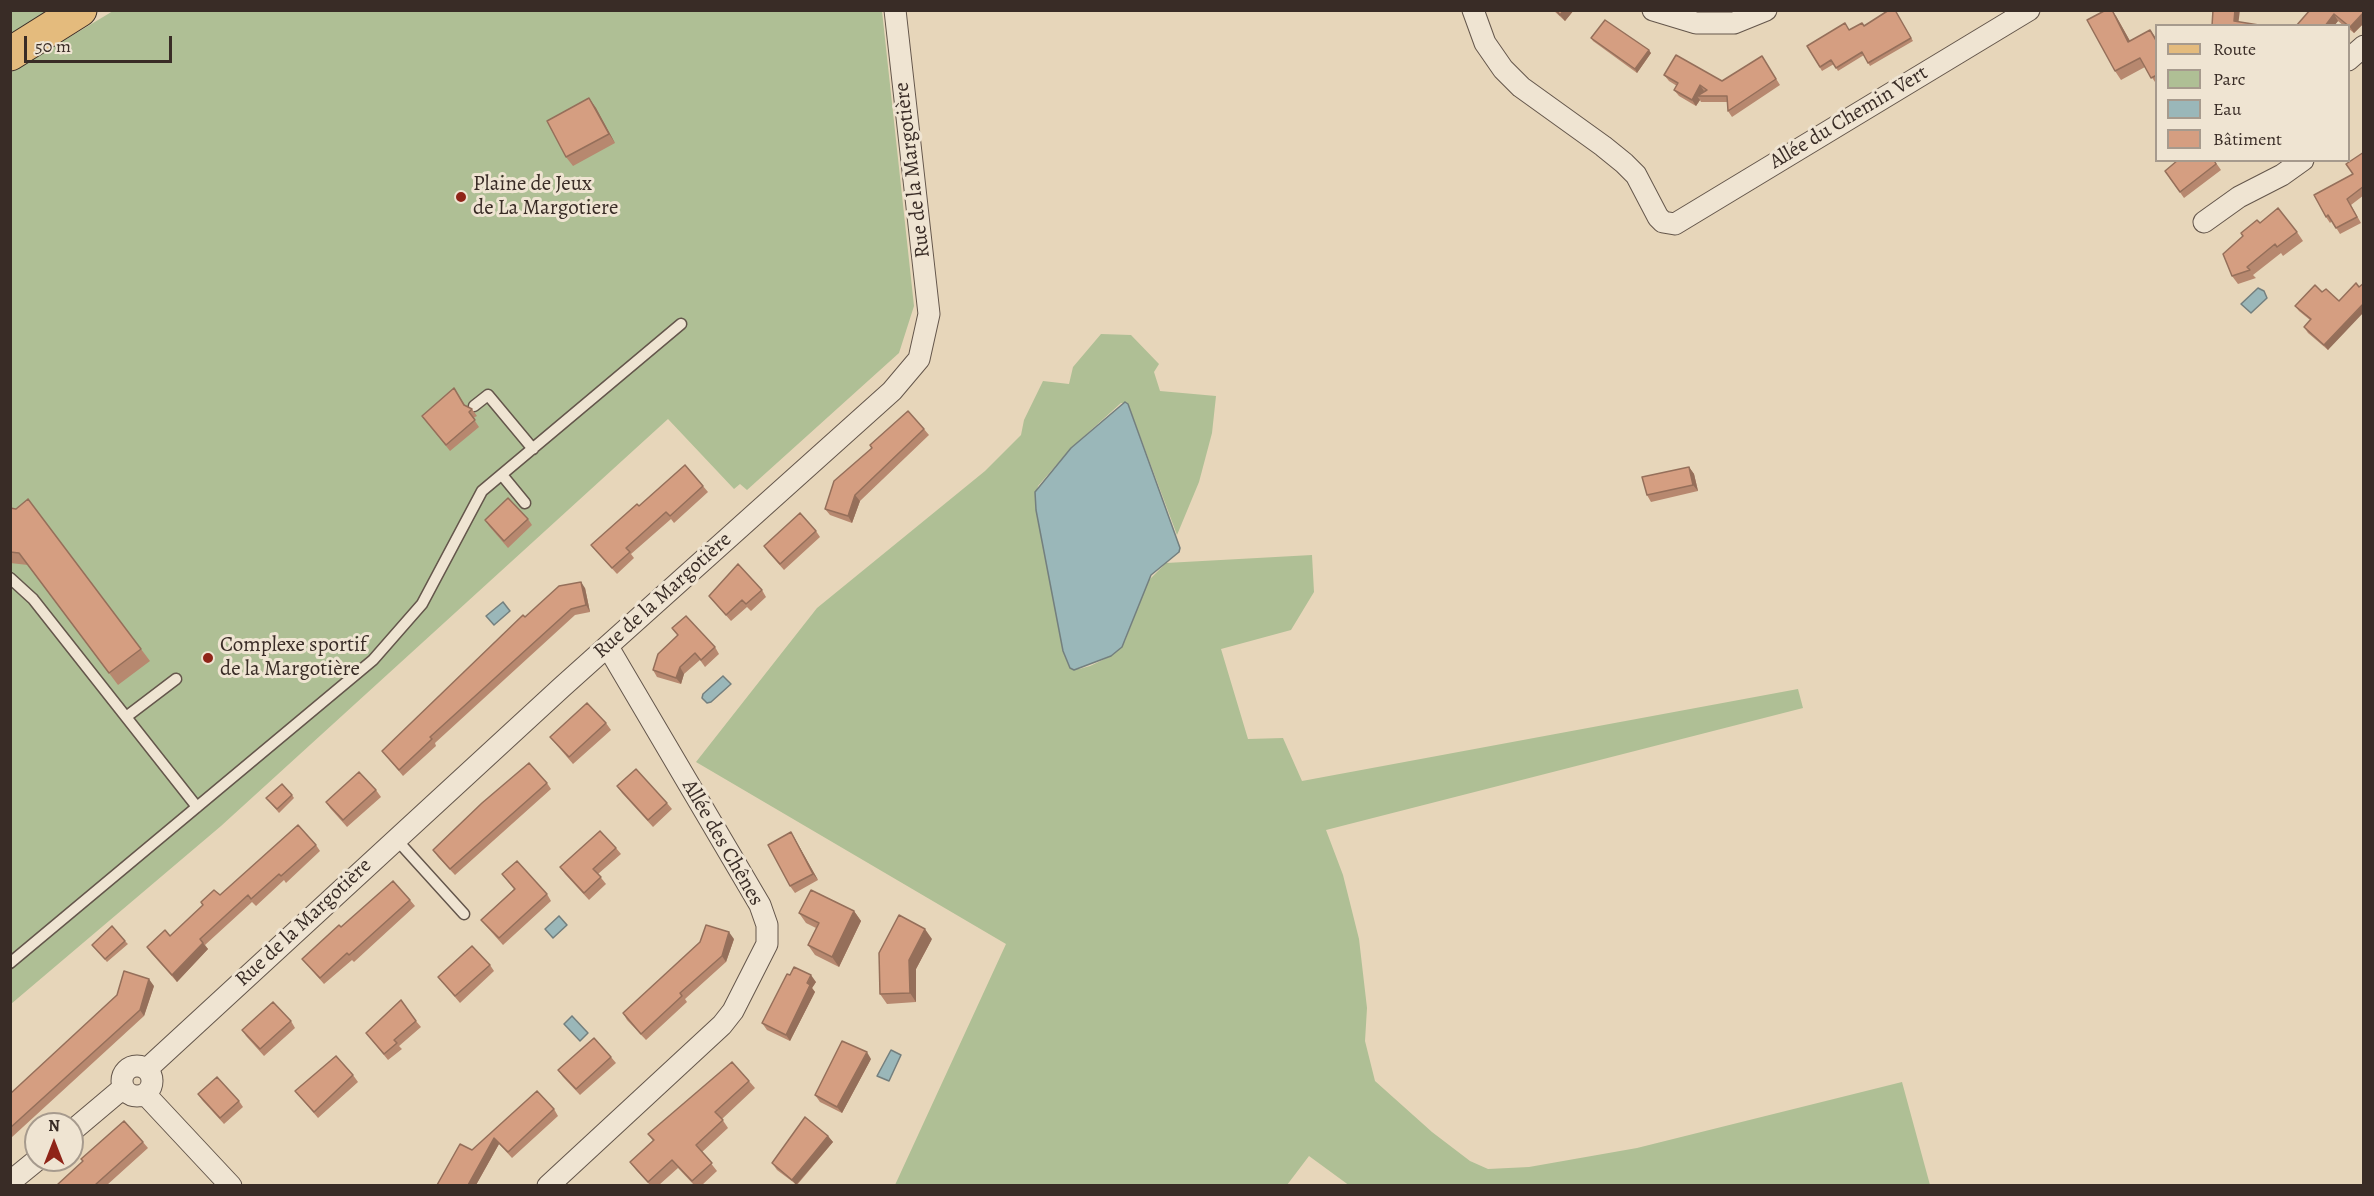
<!DOCTYPE html>
<meta charset="utf-8">
<style>
body{margin:0}
#map{position:relative;width:2374px;height:1196px;overflow:hidden;background:#e7d6ba;font-family:Alegreya,serif}
canvas{display:block}
.frame{position:absolute;inset:0;border:12px solid #392c26;pointer-events:none}
.legend{position:absolute;left:2155px;top:24px;width:195px;height:138px;box-sizing:border-box;background:#efe4d2;border:2px solid #a69a8d;margin:0;padding:8px 10px;list-style:none;font-size:18px;color:#392c26}
.legend li{display:flex;align-items:center;gap:12px;height:30px}
.legend b{width:30px;border:2px solid #a69a8d}
.north{position:absolute;left:24px;top:1112px;width:60px;height:60px;box-sizing:border-box;background:#efe4d2;border:2px solid #a69a8d;border-radius:50%;rotate:0deg;font-size:16px;font-weight:700;line-height:24px;text-align:center;color:#392c26}
.north::after{content:'';display:block;margin:auto;width:21px;height:27px;background:#8f2418;clip-path:polygon(50% 0,100% 100%,50% 72%,0 100%)}
.scale{position:absolute;left:24px;top:36px;width:148px;height:27px;box-sizing:border-box;border:3px solid #392c26;border-top:0;padding-left:8px;font-size:18px;line-height:21px;white-space:nowrap;color:#392c26;-webkit-text-stroke:4px #efe4d2;paint-order:stroke}
</style>
<div id="map">
<canvas width="2374" height="1196"></canvas>
<div class="frame"></div>
<ul class="legend">
<li><b style="height:8px;background:#e4bb7d"></b>Route</li>
<li><b style="height:16px;background:#afbf95"></b>Parc</li>
<li><b style="height:16px;background:#9ab7b9"></b>Eau</li>
<li><b style="height:16px;background:#d59e81"></b>Bâtiment</li>
</ul>
<div class="north">N</div>
<div class="scale">50 m</div>
</div>
<script>
const ctx = document.querySelector('canvas').getContext('2d');
ctx.lineJoin = 'round';
function fill(path, color) {
  ctx.fillStyle = color;
  ctx.fill(path, 'evenodd');
}
function toPath(rows) {
  const path = new Path2D();
  for (const r of rows) {
    if (r.length === 3) {
      path.moveTo(r[0] + r[2], r[1]);
      path.arc(r[0], r[1], r[2], 0, 2 * Math.PI);
      continue;
    }
    path.moveTo(r[0], r[1]);
    for (let i = 2; i < r.length; i += 2) path.lineTo(r[i], r[i + 1]);
  }
  return path;
}
function trace(path, color, width, dash) {
  ctx.strokeStyle = color;
  ctx.lineWidth = width;
  ctx.lineCap = dash ? 'butt' : 'round';
  ctx.setLineDash(dash || []);
  ctx.stroke(path);
}
function drawText(font, color, halo, rows, align = 'center') {
  ctx.font = font + ' Alegreya,serif';
  ctx.lineWidth = 6;
  ctx.setLineDash([]);
  ctx.textBaseline = 'middle';
  ctx.strokeStyle = halo;
  ctx.fillStyle = color;
  for (const [text, x, y, turn = 0] of rows) {
    ctx.save();
    ctx.translate(x, y);
    ctx.rotate((+turn || 0) * Math.PI / 180);
    ctx.textAlign = isNaN(turn) ? turn : align;
    if (halo) ctx.strokeText(text, 0, 0);
    ctx.fillText(text, 0, 0);
    ctx.restore();
  }
}
const green = toPath([
 [11,11,55,11,11,38],
 [113,11,882,11,914,306,899,353,747,490,740,484,734,489,668,419,221,826,11,1004,10,73],
 [1101,334,1131,335,1159,364,1154,372,1160,391,1216,396,1212,433,1199,482,1177,535,1128,404,1125,403,1121,403,1071,448,1038,486,1035,503,1063,651,1070,667,1079,669,1090,666,1111,656,1125,641,1148,581,1166,563,1312,555,1314,592,1291,630,1221,649,1248,739,1283,738,1302,781,1798,689,1803,708,1326,830,1343,875,1359,939,1367,1008,1365,1041,1375,1081,1432,1132,1470,1161,1488,1169,1529,1167,1637,1148,1902,1082,1930,1185,1350,1186,1309,1156,1287,1185,895,1185,1006,944,696,762,817,608,985,471,1021,435,1024,420,1043,381,1069,384,1073,367]
]);
const water = toPath([
 [2258,288,2264,291,2267,298,2251,313,2241,304,2258,288],
 [1125,402,1128,404,1180,548,1179,552,1151,575,1122,647,1111,656,1074,670,1070,668,1063,651,1036,510,1035,492,1071,448,1125,402],
 [503,602,510,611,494,625,486,616,503,602],
 [723,676,731,684,711,702,707,703,702,698,703,694,723,676],
 [559,916,567,925,553,938,545,929,559,916],
 [572,1016,588,1033,580,1041,564,1024,572,1016],
 [891,1050,901,1055,889,1081,877,1076,891,1050]
]);
const service = toPath([
 [474,406,488,395,533,449],
 [502,475,525,503],
 [10,578,33,599,197,807],
 [126,717,176,679],
 [396,839,464,914],
 [10,963,373,660,422,604,482,491,681,324]
]);
const minor = toPath([
 [1473,10,1485,43,1503,69,1521,87,1603,146,1624,163,1636,175,1658,217,1663,222,1675,224,2029,10],
 [1653,10,1696,23,1734,23,1766,10],
 [2348,60,2364,46],
 [2204,222,2239,197,2282,175,2303,160],
 [137,1081,15],
 [147,1069,562,687,892,391,919,359,929,314,895,10],
 [145,1094,231,1186],
 [72,1131,123,1088],
 [10,1182,37,1160],
 [548,1186,722,1025,733,1011,767,944,767,925,760,905,608,647]
]);
const primary = toPath([
 [10,54,80,10]
]);
const wall = toPath([
 [1553,10,1574,10,1565,21],
 [1895,10,1913,41,1870,66,1864,55,1838,71,1834,64,1822,71,1807,46,1864,26],
 [2310,10,2364,11,2364,23,2354,33,2349,29,2349,26,2344,26,2338,21,2334,26,2296,26],
 [2116,16,2130,41,2150,30,2157,39,2157,85,2145,67,2121,80,2115,71],
 [1591,38,1651,53,1637,73,1593,41],
 [1762,56,1780,85,1732,117,1728,111,1728,102,1701,102,1700,100,1696,106,1679,96,1674,90,1677,86,1669,81,1664,75,1722,81],
 [589,98,596,108,615,143,573,166,566,157],
 [2364,152,2364,195,2351,205,2361,223,2340,234,2332,221,2330,223,2326,217,2353,174],
 [2214,160,2221,170,2184,198,2165,171],
 [2260,223,2297,232,2303,241,2283,256,2281,253,2253,275,2256,278,2238,284,2232,276],
 [2359,287,2328,350,2308,333,2304,327,2310,320,2299,311,2295,306,2322,292,2339,301],
 [454,388,465,405,472,409,477,416,473,418,479,427,450,451,422,416],
 [924,429,929,435,860,501,852,523,830,515,825,509],
 [1689,467,1694,474,1698,491,1651,502,1647,495],
 [703,486,708,492,674,523,671,519,631,554,634,558,617,574,596,551,591,545,639,506],
 [10,508,141,649,150,661,118,685,28,565,10,563],
 [528,519,532,525,508,548,489,526,485,520],
 [816,531,820,537,784,570,768,552,764,546],
 [585,588,590,612,575,615,435,743,436,746,403,776,382,751,525,617],
 [762,590,766,597,751,611,747,607,731,621,714,602,709,596],
 [672,628,715,647,719,654,705,667,700,660,684,674,681,684,657,677,653,670,678,636],
 [606,723,611,730,573,764,555,743,550,737],
 [547,783,551,789,455,875,438,857,433,850],
 [617,786,667,803,672,809,653,827,622,793],
 [376,790,381,797,347,827,330,808,326,802],
 [292,795,294,798,279,813,266,798],
 [791,832,795,839,818,880,795,893,790,886],
 [316,845,320,851,286,883,284,880,256,906,252,902,205,945,208,949,177,982,151,953,147,947,170,936,220,895],
 [616,848,621,854,598,874,606,884,589,900,565,874,560,867],
 [502,874,547,894,551,901,503,945,486,926,481,920,514,889],
 [410,900,415,906,354,962,352,960,324,984,307,965,302,959,341,927],
 [854,911,861,921,839,967,815,955,808,945,816,928,806,923,799,913],
 [734,939,726,962,685,999,687,1002,646,1040,627,1020,623,1013],
 [932,939,916,969,916,1002,887,1004,880,994],
 [125,941,128,944,107,962,92,945],
 [490,965,494,971,460,1003,438,977],
 [790,975,816,982,812,988,815,992,790,1041,767,1030,762,1023],
 [154,986,144,1016,11,1138,10,1094],
 [291,1021,295,1028,264,1056,246,1036,242,1030],
 [416,1021,421,1027,399,1046,402,1049,388,1060,366,1033],
 [611,1057,616,1063,580,1095,563,1077,558,1070],
 [871,1059,842,1113,820,1102,815,1095],
 [353,1075,358,1082,318,1118,295,1091],
 [749,1081,755,1088,722,1119,728,1128,702,1152,717,1171,702,1185,694,1185,678,1168,659,1185,650,1185,636,1170,630,1162,653,1141,648,1134],
 [198,1094,239,1101,243,1107,224,1124,202,1100],
 [554,1109,558,1116,512,1158,499,1144,476,1185,437,1185,472,1150],
 [828,1136,833,1142,797,1185,777,1170,772,1163],
 [143,1142,148,1148,107,1185,57,1185]
]);
const shadedWall = toPath([
 [1564,10,1574,10,1565,21,1560,15],
 [2112,10,2116,16,2135,50,2128,42],
 [2235,10,2240,10,2238,26,2234,21],
 [2364,12,2364,23,2354,33,2350,27],
 [2334,14,2338,21,2334,26,2325,26],
 [1649,50,1651,53,1637,73,1635,69],
 [1700,85,1704,91,1697,96,1700,100,1696,106,1692,100],
 [589,98,596,108,615,143,609,134],
 [2364,303,2364,312,2328,350,2324,345],
 [1689,467,1694,474,1698,491,1693,485],
 [855,495,860,501,852,523,848,516],
 [581,582,585,588,590,612,586,605],
 [680,667,684,674,681,684,676,678],
 [791,832,795,839,818,880,813,874],
 [854,911,861,921,839,967,832,957],
 [925,929,932,939,916,969,916,1002,910,993,909,960],
 [729,932,734,939,726,962,722,956],
 [203,943,208,949,177,982,172,975],
 [811,975,816,982,812,988,815,992,790,1041,786,1035],
 [149,979,154,986,144,1016,140,1010],
 [867,1052,871,1059,842,1113,837,1107],
 [828,1136,833,1142,796,1185,792,1180],
 [494,1138,499,1144,476,1185,468,1185]
]);
const building = toPath([
 [1556,10,1564,10,1560,15,1556,10],
 [1889,10,1895,10,1911,38,1868,63,1862,52,1836,68,1831,60,1820,67,1807,46,1845,23,1849,30,1862,23,1864,26,1889,10],
 [2106,10,2112,10,2128,42,2150,30,2157,42,2157,75,2151,78,2140,58,2115,71,2087,20,2106,10],
 [2213,10,2235,10,2234,21,2265,26,2212,26,2213,10],
 [2310,10,2362,10,2364,12,2350,27,2334,14,2325,26,2296,26,2310,10],
 [1605,20,1649,50,1635,69,1591,38,1605,20],
 [1676,55,1722,81,1762,56,1776,79,1728,111,1727,96,1697,96,1707,90,1700,85,1692,100,1674,90,1678,83,1664,75,1676,55],
 [589,98,609,134,566,157,547,121,589,98],
 [2364,152,2364,186,2347,199,2357,217,2336,228,2328,215,2326,217,2314,195,2353,174,2346,164,2364,152],
 [2178,160,2214,160,2216,164,2180,192,2165,171,2178,160],
 [2278,208,2297,232,2277,247,2275,244,2247,267,2250,270,2232,276,2223,254,2243,236,2241,233,2257,220,2260,223,2278,208],
 [2356,283,2359,287,2364,283,2364,303,2324,345,2304,327,2311,319,2295,306,2315,285,2322,292,2326,289,2339,301,2356,283],
 [454,388,464,405,472,409,469,412,475,420,446,445,422,416,454,388],
 [908,411,924,429,855,495,848,516,825,509,834,481,872,448,870,445,908,411],
 [685,465,703,486,670,516,666,512,626,548,630,552,612,568,591,545,637,504,639,506,685,465],
 [1689,467,1693,485,1647,495,1642,477,1689,467],
 [508,498,528,519,504,541,485,520,508,498],
 [28,499,141,649,109,673,19,553,10,552,10,508,16,509,28,499],
 [800,513,816,531,780,564,764,546,800,513],
 [738,564,762,590,746,604,742,600,726,615,709,596,738,564],
 [581,582,586,605,571,609,430,737,432,739,399,770,382,751,523,615,525,617,559,586,581,582],
 [686,616,715,647,701,660,695,653,680,667,676,678,653,670,658,654,678,635,672,628,686,616],
 [587,703,606,723,569,757,550,737,587,703],
 [529,763,547,783,450,869,433,850,482,803,529,763],
 [636,769,667,803,648,820,617,786,636,769],
 [359,772,376,790,343,820,326,802,359,772],
 [282,784,292,795,277,809,266,798,282,784],
 [298,825,316,845,281,876,279,874,251,899,248,895,200,939,203,943,172,975,147,947,165,930,170,936,203,905,201,902,214,890,220,895,298,825],
 [600,831,616,848,593,869,601,877,584,893,560,867,600,831],
 [791,832,813,874,790,886,768,845,791,832],
 [517,861,547,894,499,938,481,920,515,889,502,874,517,861],
 [393,881,410,900,349,955,347,953,320,978,302,959,339,925,341,927,393,881],
 [811,890,854,911,832,957,808,945,819,923,799,913,811,890],
 [899,915,925,929,909,960,910,993,880,994,879,953,899,915],
 [706,925,729,932,722,956,680,993,682,996,641,1034,623,1013,700,942,706,925],
 [112,926,125,941,105,959,92,945,112,926],
 [472,946,490,965,455,996,438,977,472,946],
 [794,967,811,975,807,983,810,985,786,1035,762,1023,787,974,790,975,794,967],
 [124,971,149,979,140,1010,10,1128,10,1094,117,995,124,971],
 [401,1000,416,1021,394,1040,397,1043,384,1054,366,1033,401,1000],
 [273,1002,291,1021,260,1049,242,1030,273,1002],
 [594,1038,611,1057,576,1089,558,1070,594,1038],
 [842,1041,867,1052,837,1107,815,1095,842,1041],
 [336,1056,353,1075,314,1112,295,1091,336,1056],
 [732,1062,749,1081,715,1112,723,1120,696,1145,712,1163,692,1181,672,1160,648,1182,630,1162,654,1140,648,1134,732,1062],
 [217,1077,239,1101,220,1118,198,1094,217,1077],
 [537,1091,554,1109,508,1152,494,1138,468,1185,437,1185,460,1144,472,1150,537,1091],
 [805,1117,828,1136,792,1180,772,1163,805,1117],
 [124,1121,143,1142,95,1185,57,1185,83,1161,81,1159,124,1121]
]);
const markers = [
 [461,197,6,"#8f2418"],
 [208,658,6,"#8f2418"]
];
const streetNames = [
 ["Allée du Chemin Vert",1849,118,-31],
 ["Rue de la Margotière",913,170,-97],
 ["Rue de la Margotière",663,596,-42],
 ["Allée des Chênes",722,843,60],
 ["Rue de la Margotière",304,923,-43]
];
const poiNames = [
 ["Plaine de Jeux",473,185],
 ["de La Margotiere",473,209],
 ["Complexe sportif",220,646],
 ["de la Margotière",220,670]
];
fill(green, '#afbf95');
fill(water, '#9ab7b9');
trace(water, '#737f7e', 1.5);
trace(service, '#64564b', 13);
trace(minor, '#64564b', 23);
trace(primary, '#392c26', 35);
trace(service, '#efe4d2', 10);
trace(minor, '#efe4d2', 21);
trace(primary, '#e4bb7d', 33);
fill(wall, '#b7886f');
fill(shadedWall, '#956f5a');
fill(building, '#d59e81');
trace(building, '#956f5a', 1.5);
for (const [x, y, r, color] of markers) {
  const dot = new Path2D();
  dot.arc(x, y, r, 0, 2 * Math.PI);
  ctx.fillStyle = color;
  ctx.fill(dot);
  trace(dot, '#efe4d2', 2);
}
drawText('21px', '#392c26', '#efe4d2', streetNames);
drawText('21px', '#392c26', '#efe4d2', poiNames, 'left');
</script>
